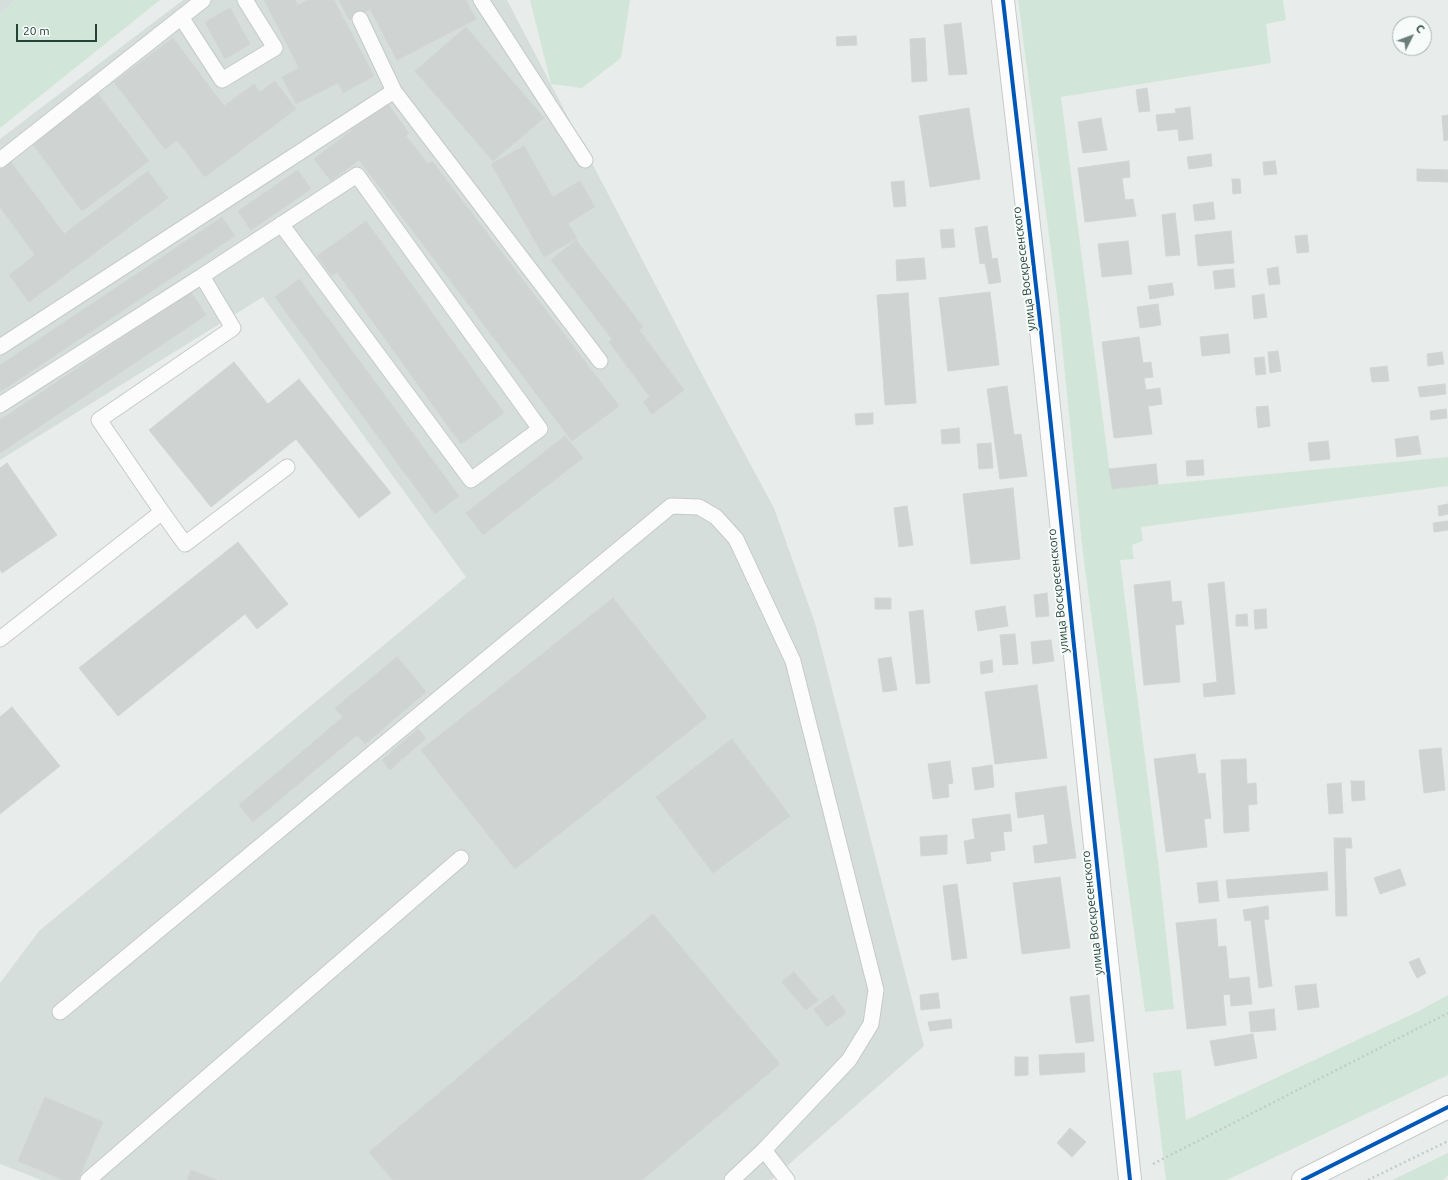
<!DOCTYPE html>
<meta charset="utf-8">
<style>
body{margin:0}
#map{position:relative;width:1448px;height:1180px;overflow:hidden;background:#e8edeb;font-family:Ubuntu,sans-serif}
canvas{display:block}
.north{position:absolute;left:1392px;top:16px;width:40px;height:40px;box-sizing:border-box;background:#f7fbf9;border:1px solid #a3b1ad;border-radius:50%;rotate:48deg;font-size:11px;font-weight:700;line-height:16px;text-align:center;color:#24423a}
.north::after{content:'';display:block;margin:auto;width:14px;height:18px;background:#697e78;clip-path:polygon(50% 0,100% 100%,50% 72%,0 100%)}
.scale{position:absolute;left:16px;top:24px;width:81px;height:18px;box-sizing:border-box;border:2px solid #24423a;border-top:0;padding-left:5px;font-size:12px;line-height:14px;white-space:nowrap;color:#24423a;-webkit-text-stroke:3px #f7fbf9;paint-order:stroke}
</style>
<div id="map">
<canvas width="1448" height="1180"></canvas>
<div class="north">С</div>
<div class="scale">20 m</div>
</div>
<script>
const ctx = document.querySelector('canvas').getContext('2d');
ctx.lineJoin = 'round';
function fill(path, color) {
  ctx.fillStyle = color;
  ctx.fill(path, 'evenodd');
}
function toPath(rows) {
  const path = new Path2D();
  for (const r of rows) {
    path.moveTo(r[0], r[1]);
    for (let i = 2; i < r.length; i += 2) path.lineTo(r[i], r[i + 1]);
  }
  return path;
}
function trace(path, color, width, dash) {
  ctx.strokeStyle = color;
  ctx.lineWidth = width;
  ctx.lineCap = dash ? 'butt' : 'round';
  ctx.setLineDash(dash || []);
  ctx.stroke(path);
}
function drawText(font, color, halo, rows, align = 'center') {
  ctx.font = font + ' Ubuntu,sans-serif';
  ctx.lineWidth = 4;
  ctx.setLineDash([]);
  ctx.textBaseline = 'middle';
  ctx.strokeStyle = halo;
  ctx.fillStyle = color;
  for (const [text, x, y, turn = 0] of rows) {
    ctx.save();
    ctx.translate(x, y);
    ctx.rotate((+turn || 0) * Math.PI / 180);
    ctx.textAlign = isNaN(turn) ? turn : align;
    if (halo) ctx.strokeText(text, 0, 0);
    ctx.fillText(text, 0, 0);
    ctx.restore();
  }
}
const built = toPath([
 [0,0,16,0,0,14],
 [183,0,507,0,705,380,774,508,815,623,924,1046,771,1180,41,1180,0,1164,0,983,39,931,466,577,263,297,0,460,0,139]
]);
const green = toPath([
 [16,0,160,0,0,128,0,14],
 [530,0,630,0,621,58,582,88,551,84],
 [1018,0,1283,0,1286,20,1266,24,1271,63,1061,97,1112,489,1448,457,1448,486,1141,527,1143,541,1132,545,1134,559,1120,560,1159,869,1174,1009,1145,1012,1083,554,1058,304],
 [1448,995,1448,1075,1227,1180,1166,1180,1153,1073,1181,1070,1186,1120,1417,1012],
 [1448,1153,1448,1175,1443,1180,1392,1180]
]);
const building = toPath([
 [264,0,295,0,298,5,308,0,334,0,374,76,343,93,338,83,296,104,282,77,299,68,264,0],
 [339,0,466,0,476,19,397,60,370,9,349,20,339,0],
 [230,8,250,44,225,59,205,22,230,8],
 [961,23,967,74,949,75,944,25,961,23],
 [466,27,544,118,493,161,415,71,466,27],
 [856,36,857,45,837,46,836,37,856,36],
 [173,38,224,106,254,84,260,92,275,81,296,109,205,177,177,140,165,149,114,82,173,38],
 [925,38,927,81,912,82,910,39,925,38],
 [1147,88,1150,111,1139,112,1136,90,1147,88],
 [98,94,149,161,82,211,32,143,98,94],
 [387,103,409,133,406,136,428,164,432,161,619,406,572,441,359,160,331,181,314,159,387,103],
 [1190,107,1193,139,1179,141,1178,129,1158,131,1156,115,1176,113,1175,109,1190,107],
 [969,108,980,179,930,187,919,116,969,108],
 [1448,115,1448,140,1444,141,1442,116,1448,115],
 [1101,118,1107,150,1083,153,1078,122,1101,118],
 [524,146,553,197,580,181,595,207,568,223,577,238,544,257,491,164,524,146],
 [1211,154,1212,166,1189,169,1187,157,1211,154],
 [8,158,64,234,148,171,168,198,29,302,9,275,35,255,0,207,0,164,8,158],
 [1129,161,1130,177,1122,178,1125,200,1133,199,1136,216,1085,222,1078,168,1129,161],
 [1275,161,1277,174,1264,175,1263,162,1275,161],
 [1417,169,1448,170,1448,182,1417,181,1417,169],
 [298,170,311,189,251,230,238,211,298,170],
 [1232,179,1240,179,1241,193,1233,194,1232,179],
 [904,181,906,206,894,207,891,182,904,181],
 [1213,202,1215,219,1195,221,1193,205,1213,202],
 [1175,213,1180,255,1166,256,1162,215,1175,213],
 [222,217,235,236,0,392,0,365,222,217],
 [366,221,504,413,461,444,337,272,332,276,317,256,366,221],
 [987,226,992,259,997,258,1001,282,989,284,985,263,980,264,975,228,987,226],
 [953,229,955,247,942,248,940,230,953,229],
 [1231,231,1234,263,1198,266,1195,235,1231,231],
 [1307,235,1309,252,1297,253,1295,236,1307,235],
 [576,240,643,327,639,330,684,390,652,414,643,402,650,397,609,342,612,339,551,260,576,240],
 [1128,241,1132,274,1102,277,1098,244,1128,241],
 [924,258,926,279,897,281,896,260,924,258],
 [1278,267,1280,284,1269,285,1267,269,1278,267],
 [1233,269,1235,287,1215,289,1213,271,1233,269],
 [299,279,459,496,435,514,275,297,299,279],
 [1172,283,1174,295,1150,299,1148,286,1172,283],
 [191,292,206,315,0,453,0,420,191,292],
 [990,292,999,365,948,371,939,298,990,292],
 [908,293,916,403,885,405,877,295,908,293],
 [1264,294,1267,317,1254,319,1252,296,1264,294],
 [1158,304,1161,325,1140,328,1137,307,1158,304],
 [1228,334,1230,353,1202,356,1200,337,1228,334],
 [1139,337,1143,363,1151,362,1153,377,1144,378,1146,390,1160,388,1162,404,1148,406,1152,434,1114,438,1102,342,1139,337],
 [1278,351,1281,371,1270,373,1268,352,1278,351],
 [1442,352,1444,364,1428,366,1427,354,1442,352],
 [1264,357,1266,374,1256,375,1254,358,1264,357],
 [234,362,296,439,211,507,149,430,234,362],
 [1387,366,1389,381,1372,382,1370,368,1387,366],
 [299,379,391,493,359,518,268,404,299,379],
 [1445,384,1446,394,1420,397,1418,387,1445,384],
 [1007,386,1014,435,1021,434,1027,476,1000,479,987,389,1007,386],
 [1268,406,1270,426,1258,428,1256,407,1268,406],
 [1446,409,1447,418,1431,420,1430,411,1446,409],
 [873,413,873,424,856,425,855,414,873,413],
 [959,428,960,443,942,444,941,430,959,428],
 [565,436,583,458,483,535,466,513,565,436],
 [1418,436,1421,454,1397,457,1395,439,1418,436],
 [1328,441,1330,459,1310,461,1308,443,1328,441],
 [991,443,993,468,979,469,977,444,991,443],
 [1203,460,1204,475,1187,476,1186,461,1203,460],
 [7,463,57,535,2,573,0,569,0,468,7,463],
 [1156,464,1158,484,1112,489,1109,469,1156,464],
 [1013,488,1020,559,971,564,963,494,1013,488],
 [1448,504,1448,514,1439,516,1438,506,1448,504],
 [907,506,913,545,899,547,894,508,907,506],
 [1448,521,1448,530,1434,532,1433,523,1448,521],
 [238,542,288,604,257,629,245,614,118,716,79,668,238,542],
 [1170,581,1172,602,1181,601,1184,624,1175,625,1180,682,1144,685,1134,585,1170,581],
 [1224,582,1235,694,1204,697,1203,684,1217,682,1208,584,1224,582],
 [1047,593,1049,616,1036,617,1034,595,1047,593],
 [613,598,707,717,515,869,421,750,613,598],
 [875,598,891,598,891,609,875,609,875,598],
 [1005,606,1008,626,978,631,975,611,1005,606],
 [1266,609,1267,628,1255,629,1254,610,1266,609],
 [923,610,930,683,916,684,909,612,923,610],
 [1247,614,1248,626,1236,626,1236,615,1247,614],
 [1015,634,1018,664,1003,665,1000,635,1015,634],
 [1051,640,1054,661,1033,664,1031,642,1051,640],
 [397,657,426,692,365,744,357,735,253,822,239,805,343,717,335,708,397,657],
 [891,657,897,690,883,692,878,659,891,657],
 [992,660,993,672,981,674,980,662,992,660],
 [1037,685,1047,758,995,764,985,692,1037,685],
 [12,707,60,766,0,814,0,717,12,707],
 [418,729,426,738,390,770,382,760,418,729],
 [732,739,790,816,713,873,656,797,732,739],
 [1441,748,1445,790,1424,793,1419,750,1441,748],
 [1195,754,1198,774,1205,773,1211,818,1204,819,1207,847,1166,852,1154,759,1195,754],
 [1246,759,1247,784,1256,783,1257,804,1248,805,1249,831,1224,833,1221,760,1246,759],
 [950,761,953,783,948,784,949,797,933,799,928,764,950,761],
 [992,765,994,787,975,790,972,768,992,765],
 [1351,781,1364,781,1365,800,1352,801,1351,781],
 [1341,783,1343,813,1329,814,1327,784,1341,783],
 [1066,786,1076,858,1035,863,1033,846,1048,844,1044,814,1018,818,1015,793,1066,786],
 [1010,814,1012,831,1003,832,1005,850,990,852,991,861,967,864,964,841,975,839,972,819,1010,814],
 [947,835,947,854,921,856,920,837,947,835],
 [1334,838,1351,838,1352,848,1345,848,1347,916,1336,916,1334,838],
 [1400,869,1406,885,1380,894,1374,878,1400,869],
 [1327,872,1328,890,1228,898,1226,880,1327,872],
 [1060,877,1070,948,1022,954,1013,883,1060,877],
 [1217,881,1219,901,1199,903,1197,883,1217,881],
 [957,884,967,958,952,960,943,886,957,884],
 [1268,906,1269,919,1264,920,1272,986,1259,988,1251,920,1245,921,1243,910,1268,906],
 [653,914,780,1064,642,1180,393,1180,369,1152,653,914],
 [1216,919,1218,947,1226,946,1229,979,1249,977,1252,1004,1231,1006,1230,994,1223,995,1226,1025,1187,1029,1176,923,1216,919],
 [1419,958,1426,973,1417,978,1409,962,1419,958],
 [794,972,818,1000,806,1010,782,982,794,972],
 [1316,984,1319,1007,1298,1010,1295,986,1316,984],
 [938,993,940,1008,921,1010,920,995,938,993],
 [833,995,846,1013,827,1027,814,1009,833,995],
 [1089,995,1094,1041,1076,1043,1070,997,1089,995],
 [1274,1009,1276,1030,1251,1032,1249,1012,1274,1009],
 [951,1019,952,1028,930,1031,928,1022,951,1019],
 [1253,1034,1257,1058,1215,1066,1210,1041,1253,1034],
 [1084,1053,1085,1072,1040,1075,1039,1055,1084,1053],
 [1015,1057,1028,1057,1028,1075,1015,1076,1015,1057],
 [45,1097,103,1122,78,1180,63,1180,18,1161,45,1097],
 [1070,1128,1086,1142,1072,1157,1057,1143,1070,1128],
 [191,1170,217,1180,187,1180,191,1170]
]);
const path = toPath([
 [1153,1164,1448,1013],
 [1368,1180,1448,1141]
]);
const service = toPath([
 [481,0,585,160],
 [181,17,222,80,275,48,245,0],
 [360,19,394,91],
 [0,160,203,0],
 [202,276,357,175,540,429,471,480,281,224],
 [0,347,394,91,600,361],
 [0,405,202,276,233,328,99,420,162,512,0,639],
 [162,512,185,544,287,467],
 [60,1012,671,506,699,507,716,517,736,539,793,661,876,990,871,1024,849,1060,764,1150],
 [88,1180,461,858],
 [732,1180,764,1150,787,1180]
]);
const minor = toPath([
 [1003,0,1040,321,1130,1180]
]);
const tertiary = toPath([
 [1303,1180,1448,1107]
]);
const cycleway = toPath([
 [1003,0,1040,321,1130,1180],
 [1303,1180,1448,1107]
]);
const streetNames = [
 ["улица Воскресенского",1024,269,-97],
 ["улица Воскресенского",1058,591,-96],
 ["улица Воскресенского",1092,913,-96]
];
fill(built, '#d6dedb');
fill(green, '#d1e6d8');
fill(building, '#cfd4d2');
trace(building, '#d1d6d4', 1);
trace(service, '#c5cac8', 17);
trace(minor, '#c5cac8', 24);
trace(tertiary, '#c5cac8', 24);
trace(path, '#c3ccca', 2.5, [2, 3]);
trace(service, '#fcfcfc', 15);
trace(minor, '#fcfcfc', 22);
trace(tertiary, '#fcfcfc', 22);
trace(cycleway, '#0057b8', 4);
drawText('12px', '#24423a', '#f7fbf9', streetNames);
</script>
